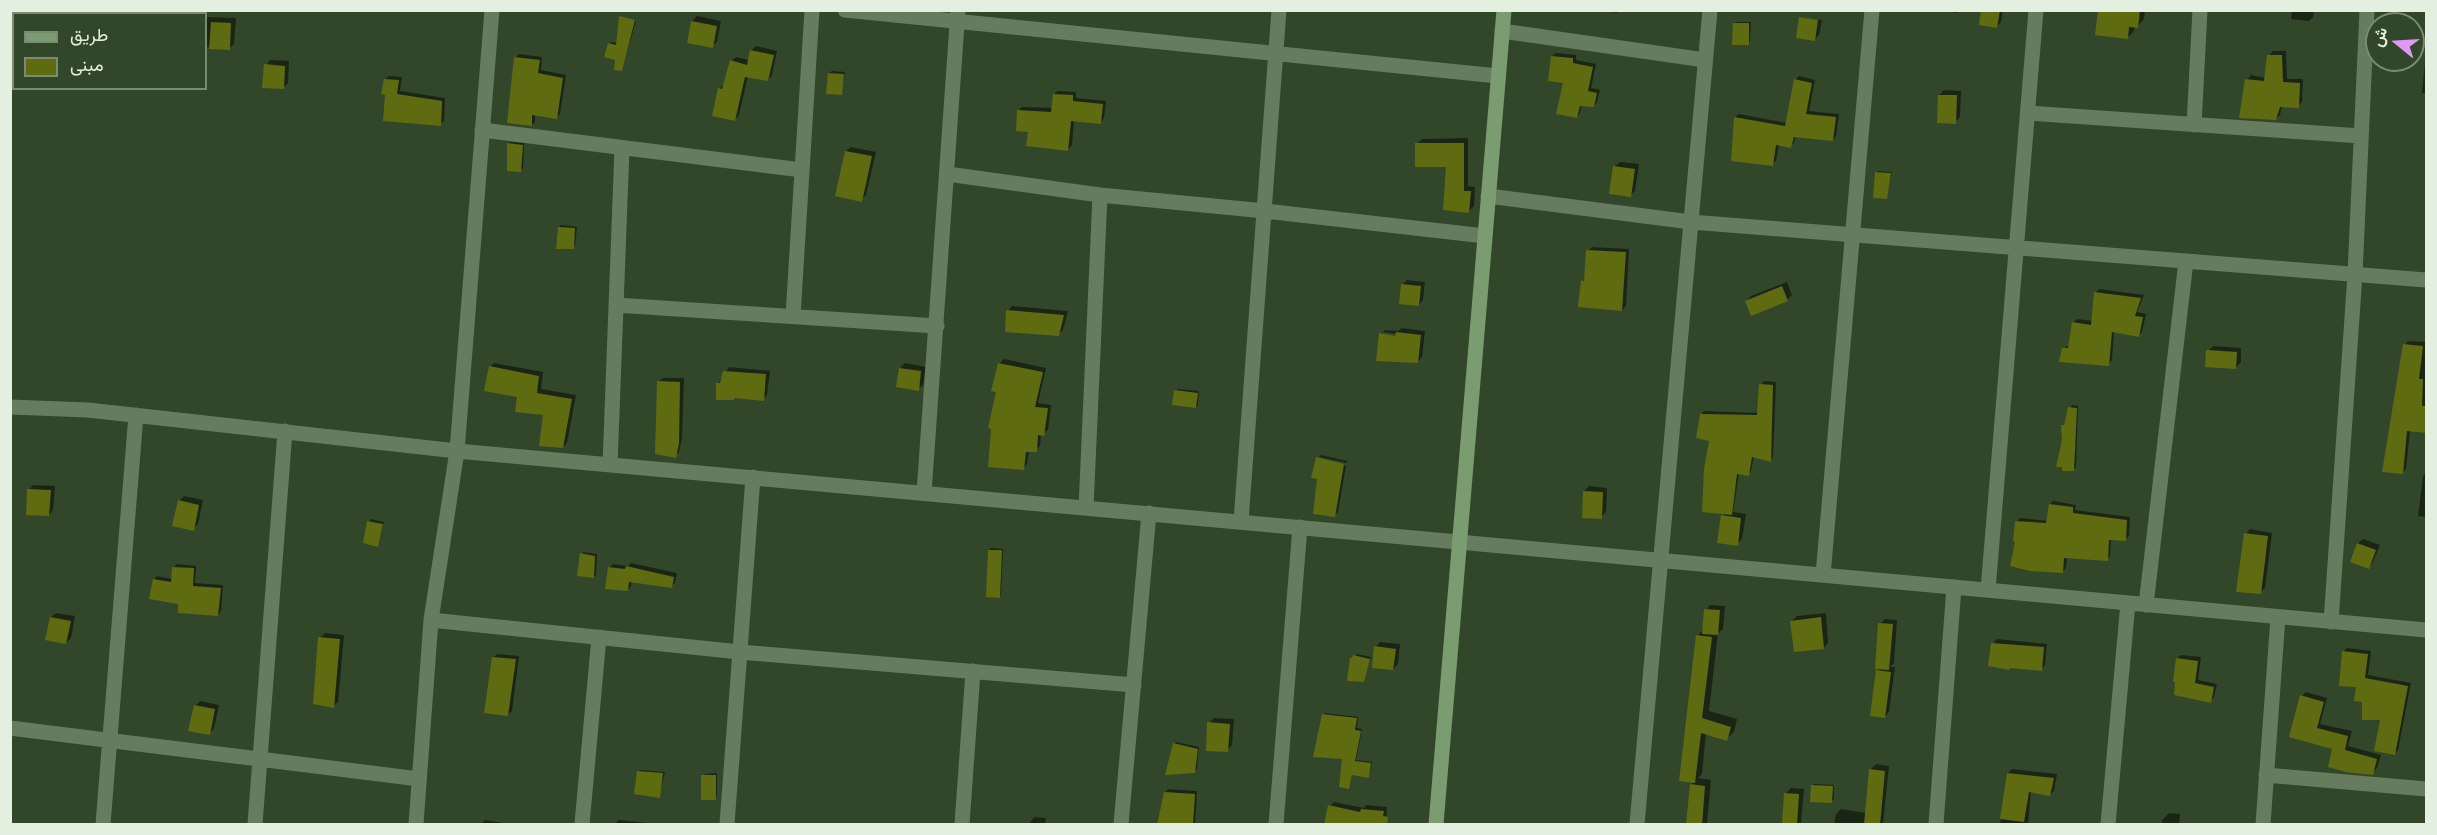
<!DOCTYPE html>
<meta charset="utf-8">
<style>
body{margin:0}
#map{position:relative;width:2437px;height:835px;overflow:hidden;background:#32472a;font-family:Bitter,Vazirmatn,serif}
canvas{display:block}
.frame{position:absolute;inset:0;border:12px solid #e4f0df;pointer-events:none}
.legend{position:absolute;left:12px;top:12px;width:195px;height:78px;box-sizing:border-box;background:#32472a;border:2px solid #798b72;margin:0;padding:8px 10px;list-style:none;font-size:18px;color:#e4f0df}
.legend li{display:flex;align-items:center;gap:12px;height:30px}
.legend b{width:30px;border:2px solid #798b72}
.north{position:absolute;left:2365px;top:12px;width:60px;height:60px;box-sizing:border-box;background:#32472a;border:2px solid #798b72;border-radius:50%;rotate:288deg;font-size:16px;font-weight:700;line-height:24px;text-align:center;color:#e4f0df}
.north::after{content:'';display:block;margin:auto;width:21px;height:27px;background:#dd99f3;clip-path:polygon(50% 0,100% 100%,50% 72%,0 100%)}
</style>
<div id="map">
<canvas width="2437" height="835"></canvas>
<div class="frame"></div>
<ul class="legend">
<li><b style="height:8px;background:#7b9c70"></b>طريق</li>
<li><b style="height:16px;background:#5f6b11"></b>مبنى</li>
</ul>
<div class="north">ش</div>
</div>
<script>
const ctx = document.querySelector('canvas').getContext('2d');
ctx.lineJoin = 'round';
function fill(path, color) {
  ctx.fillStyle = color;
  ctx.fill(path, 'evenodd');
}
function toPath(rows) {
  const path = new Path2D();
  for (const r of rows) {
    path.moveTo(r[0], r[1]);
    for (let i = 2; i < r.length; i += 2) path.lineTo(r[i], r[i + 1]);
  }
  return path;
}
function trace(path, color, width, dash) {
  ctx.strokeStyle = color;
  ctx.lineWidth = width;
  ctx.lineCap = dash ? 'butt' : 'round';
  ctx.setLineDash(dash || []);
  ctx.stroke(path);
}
const shadow = toPath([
 [1600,10,1619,10,1617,13],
 [1937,10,1960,10,1957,13],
 [1983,10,2003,10,2001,22,1996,27],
 [2099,10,2145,10,2144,19,2138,26,2135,26,2134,31,2128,37],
 [2292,10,2314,10,2313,17,2309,21,2291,19],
 [697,16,721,21,717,42,712,46,692,21],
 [206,17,236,18,234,44,229,49,206,47],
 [620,18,636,21,622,69,609,44,611,42,618,43],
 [1805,19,1822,20,1819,35,1814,40],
 [1736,22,1751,22,1750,42,1748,44,1734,24],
 [756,46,777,51,772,75,768,80,748,76,739,115,734,120,719,89,723,85,731,61,736,57,749,60,751,51],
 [2273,51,2286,51,2287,79,2303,79,2302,102,2298,106,2282,106,2280,115,2276,119,2247,80,2251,75,2266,78,2269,56],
 [2426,52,2426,93,2422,93],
 [1556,53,1576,55,1576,60,1596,64,1591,88,1600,90,1597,102,1594,106,1582,104,1580,113,1577,117,1552,56],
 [519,54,542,57,541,70,566,75,560,114,557,117,535,114,535,122,532,125,516,57],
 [270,60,289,61,288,83,283,88,266,65],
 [832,71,845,72,841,94,829,73],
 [389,76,402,77,400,91,445,98,444,121,440,124,387,93,385,79],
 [1799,76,1815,80,1809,111,1839,114,1836,136,1833,140,1796,135,1794,143,1791,146,1779,144,1776,161,1772,164,1735,117,1739,114,1787,123,1795,80],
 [1944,90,1961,91,1960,117,1955,122,1939,95],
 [1058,91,1076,92,1076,98,1106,101,1104,118,1101,122,1074,120,1072,145,1068,149,1030,131,1018,111,1022,107,1053,108,1054,94],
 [1468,138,1468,186,1475,187,1474,206,1469,211,1448,165,1417,144,1422,139],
 [510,142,524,143,523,168,521,170,508,144],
 [851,147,876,152,866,195,861,200,846,151],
 [1620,162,1639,164,1635,191,1630,195,1615,166],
 [1878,171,1892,172,1886,197,1876,173],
 [561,225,577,227,575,246,573,248,559,227],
 [1592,247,1629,249,1626,306,1622,310,1583,281,1585,278,1588,251],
 [1407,280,1425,282,1423,300,1419,305,1402,285],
 [1787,282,1792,295,1787,300,1746,301,1751,296],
 [2099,289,2144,295,2137,312,2146,314,2142,332,2138,336,2114,331,2112,360,2108,364,2063,349,2070,345,2073,323,2077,319,2093,321,2095,293],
 [1012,306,1068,311,1063,330,1059,334,1008,311],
 [1402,328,1425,331,1422,357,1417,362,1381,334,1382,332,1382,335,1402,338,1403,335,1383,332,1385,330,1398,331],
 [2408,341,2426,342,2426,431,2410,430,2406,469,2402,473,2405,345],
 [2213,346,2241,348,2241,362,2236,367,2208,351],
 [1004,359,1046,368,1038,403,1051,405,1048,430,1041,434,1040,446,1036,450,1029,450,1027,464,1023,468,998,391,999,364],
 [494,363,543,372,541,389,576,395,567,443,563,447,545,414,519,395,490,367],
 [905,363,926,367,923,385,918,389,900,368],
 [729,367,770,371,767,395,763,399,735,397,718,384],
 [663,378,684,378,682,438,679,452,675,456,658,382],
 [1764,381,1776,382,1773,457,1770,460,1754,456,1751,471,1748,474,1739,473,1733,512,1746,514,1742,539,1737,544,1722,516,1726,513,1711,440,1701,415,1704,411,1759,413,1761,385],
 [1178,389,1199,391,1198,405,1196,407,1176,391],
 [2072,405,2078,406,2076,467,2074,469,2063,440,2063,426],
 [1321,455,1347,461,1347,463,1319,457],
 [1317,459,1346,466,1338,512,1334,515,1319,478],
 [2426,473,2426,517,2418,516,2423,476],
 [33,485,55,486,53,510,49,515,29,490],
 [1589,486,1607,488,1606,512,1601,517,1584,491],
 [184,496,203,500,198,524,193,529,179,501],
 [2053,501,2076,505,2075,510,2130,517,2129,536,2126,539,2111,538,2110,556,2107,559,2067,557,2066,568,2063,571,2017,540,2016,522,2020,518,2048,521,2050,504],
 [371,519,384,522,378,545,369,522],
 [2250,529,2272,533,2265,588,2260,592,2246,534],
 [2363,539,2380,545,2373,562,2369,567,2358,543],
 [991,548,1003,549,1001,595,999,597,989,550],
 [583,552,597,554,596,575,594,577,581,554],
 [631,563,677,573,675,583,671,586,632,580,631,586,628,590,609,568,613,564,628,566],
 [177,564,196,566,195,583,223,585,221,611,218,615,180,603,154,579,157,576,173,579,174,567],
 [1710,605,1725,606,1723,629,1718,633,1709,711,1737,719,1734,732,1726,739,1706,733,1702,774,1698,778,1711,780,1707,824,1687,824,1691,784,1694,782,1697,636,1704,629,1706,610],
 [56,613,75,616,71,638,66,643,51,617],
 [1826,613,1828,643,1824,648,1792,621,1797,616],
 [1885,619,1897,620,1894,663,1890,667,1895,667,1889,712,1884,717,1877,671,1880,668,1880,624],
 [325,633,344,635,338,702,333,706,320,638],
 [1997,639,2047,644,2045,665,2041,670,2011,667,1993,643],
 [1380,642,1400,644,1398,664,1393,669,1376,647],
 [2347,648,2371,651,2368,675,2411,683,2398,750,2395,753,2382,718,2358,686,2343,652],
 [497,654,519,656,512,711,508,715,493,658],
 [1357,654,1371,657,1363,681,1351,659],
 [2181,655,2201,657,2198,680,2217,684,2214,697,2210,701,2176,694,2177,658],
 [2306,692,2327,698,2320,724,2352,731,2348,746,2381,755,2377,768,2372,773,2334,748,2291,736,2302,696],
 [200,701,219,705,214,728,210,733,195,706],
 [1325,713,1358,717,1357,728,1362,729,1356,760,1372,762,1370,774,1368,776,1353,774,1348,787,1343,757,1323,715],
 [1214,718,1234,719,1232,745,1227,750,1209,723],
 [1176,742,1199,747,1197,769,1194,771,1174,744],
 [1876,764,1889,766,1883,824,1834,824,1836,814,1841,809,1866,813,1870,770],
 [2012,769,2057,774,2054,791,2050,794,2031,791,2028,824,2000,824,2008,773],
 [640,770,665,772,659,796,638,772],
 [717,773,717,796,715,798,703,776,705,774],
 [1814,784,1834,785,1834,799,1832,801,1812,786],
 [1791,788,1804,789,1801,824,1783,824,1786,793],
 [1168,789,1197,791,1195,824,1159,824,1165,792],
 [1334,802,1364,808,1366,805,1387,807,1386,824,1330,806],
 [2169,813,2180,814,2179,824,2162,824,2162,820],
 [1034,817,1046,818,1045,824,1029,824],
 [485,820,509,824,481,824],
 [618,820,649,823,648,824,615,824]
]);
const building = toPath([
 [1981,10,2000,10,1997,28,1979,25],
 [2098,10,2140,10,2138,28,2129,27,2128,39,2095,35],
 [619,16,635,20,622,71,614,70,615,60,604,57,608,43,616,45],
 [1799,17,1818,20,1815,41,1796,38],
 [691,21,717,26,713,48,687,43],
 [211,22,231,23,230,50,209,49],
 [1733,23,1749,23,1749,45,1732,45],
 [750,50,774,55,768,81,745,77,735,121,712,116,718,88,722,89,730,60,747,65],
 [2267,55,2282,55,2283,82,2300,83,2299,108,2280,107,2276,120,2239,118,2245,79,2264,81],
 [1551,56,1573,58,1573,63,1593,67,1588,91,1597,93,1594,107,1580,106,1577,118,1556,114,1563,83,1548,81],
 [514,57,540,60,538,73,563,78,557,119,532,115,532,126,507,123],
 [264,64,285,66,284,89,262,88],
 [828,73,844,74,842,95,826,94],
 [384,79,399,80,397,94,442,101,441,126,383,121,385,95,381,94],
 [1794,79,1812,83,1806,114,1836,117,1833,141,1794,137,1791,148,1776,145,1773,166,1731,161,1734,117,1785,126],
 [1053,94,1073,95,1073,101,1103,104,1101,124,1071,121,1068,151,1026,146,1028,132,1016,131,1017,110,1051,112],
 [1938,95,1957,95,1956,124,1937,123],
 [507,143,523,145,521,172,507,171],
 [1415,143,1464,143,1464,191,1471,191,1469,213,1443,210,1446,167,1415,167],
 [845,151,872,156,862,202,835,196],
 [1613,166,1635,169,1631,197,1609,194],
 [1875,172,1891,173,1887,199,1873,198],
 [558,227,575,228,574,249,556,249],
 [1586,250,1626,252,1622,311,1578,307,1581,280,1584,281],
 [1401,284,1421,286,1419,306,1399,304],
 [1782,286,1788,301,1751,316,1745,301],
 [2094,292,2141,298,2135,316,2143,317,2139,337,2112,332,2109,366,2059,362,2062,348,2068,348,2072,322,2091,325],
 [1006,310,1064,315,1059,336,1005,332],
 [1396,332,1421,335,1418,363,1376,361,1379,333,1395,336],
 [2403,344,2423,346,2419,379,2423,379,2422,406,2427,406,2427,433,2407,431,2403,474,2382,472],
 [2206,350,2237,352,2236,369,2205,367],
 [998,363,1043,372,1035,407,1048,408,1044,436,1038,435,1037,452,1026,452,1024,470,988,467,991,429,988,428,996,392,991,391],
 [489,366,539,376,537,393,572,399,563,448,539,446,543,415,515,412,517,397,484,391],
 [899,368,921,371,919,391,896,387],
 [723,371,766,374,764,401,734,398,734,400,716,400,716,383,720,383],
 [657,381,680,382,679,443,676,458,655,454],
 [1759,384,1773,385,1771,462,1752,457,1749,476,1737,474,1732,515,1702,512,1704,469,1709,441,1696,438,1700,414,1757,415],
 [1174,390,1198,393,1196,408,1172,405],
 [2068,407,2077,408,2074,471,2062,471,2062,467,2056,467,2062,440,2061,425,2064,425],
 [1316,457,1344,464,1335,517,1313,514,1317,479,1311,478],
 [27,489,51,490,49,516,26,515],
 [1583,491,1603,492,1602,519,1582,518],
 [178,500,199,505,194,531,172,526],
 [2049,504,2073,507,2073,513,2127,520,2126,541,2109,540,2108,561,2064,558,2063,573,2030,571,2010,566,2015,542,2013,541,2015,521,2046,523],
 [1721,515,1741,518,1738,546,1717,543],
 [367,521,383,524,378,547,363,543],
 [2244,533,2268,536,2261,594,2236,592],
 [2357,543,2376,550,2369,569,2350,562],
 [988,550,1002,550,1000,598,986,597],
 [580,553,595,556,594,578,577,576],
 [626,566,674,577,672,588,629,582,628,591,605,589,608,567,625,569],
 [172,567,194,568,193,586,221,588,218,616,178,613,178,604,149,599,153,579,171,582],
 [1704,609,1720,610,1718,635,1702,634],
 [50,617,71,621,66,644,45,640],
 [1821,617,1824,649,1794,652,1790,621],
 [1878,623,1893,624,1889,670,1875,669],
 [1696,635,1712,637,1702,718,1731,727,1727,741,1701,733,1695,783,1679,781],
 [318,637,340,639,334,708,313,704],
 [1991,643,2044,647,2042,671,2010,668,2009,670,1988,666],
 [1374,646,1396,649,1393,670,1372,668],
 [2342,651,2368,654,2365,678,2408,686,2395,755,2374,751,2380,720,2362,720,2362,702,2354,701,2356,687,2339,686],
 [1353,655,1370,659,1364,682,1347,681,1350,658,1352,658],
 [492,657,516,659,508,716,484,713],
 [2176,658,2198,661,2195,683,2214,687,2211,703,2174,695,2175,682,2173,682],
 [1876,670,1891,672,1885,718,1870,716],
 [2300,695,2324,702,2317,728,2348,736,2345,750,2377,759,2373,775,2346,772,2328,767,2332,749,2289,737],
 [194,705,215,709,210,735,188,731],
 [1322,714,1357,718,1355,730,1361,731,1355,761,1371,763,1369,778,1352,775,1349,789,1339,787,1342,759,1313,757],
 [1207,722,1230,724,1228,752,1206,751],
 [1173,743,1198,749,1195,773,1165,775],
 [1869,769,1885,771,1880,825,1864,825],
 [637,771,663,773,660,798,634,794],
 [2007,773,2054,778,2050,796,2029,792,2024,822,2000,819],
 [701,775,716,775,716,800,701,800],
 [1690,784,1705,786,1702,825,1686,825],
 [1811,785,1833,786,1832,803,1810,802],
 [1164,792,1195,794,1193,825,1157,825],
 [1784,793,1799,794,1797,825,1782,825],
 [1328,805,1360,812,1361,809,1384,811,1383,816,1388,817,1387,825,1324,825]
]);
const street = toPath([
 [845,10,1498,76],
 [1502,31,1705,60],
 [2028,113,2361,136],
 [2194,125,2200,10],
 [482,130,802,170],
 [947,174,1100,195,1265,211,1485,236],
 [1488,196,1691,222,2426,280],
 [616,305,937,326],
 [793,316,812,10],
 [10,407,88,410,457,451,2426,630],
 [610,465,622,148],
 [924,493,958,10],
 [1086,508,1100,195],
 [1241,521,1279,10],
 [1823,575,1872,10],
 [1988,590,2036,10],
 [2146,605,2186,261],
 [431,620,740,652,1134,685],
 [2331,622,2355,274,2367,10],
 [10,728,419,779],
 [2266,775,2426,789],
 [103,824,136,415],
 [255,824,285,431],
 [416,824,431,620,457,451,492,10],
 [582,824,599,637],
 [727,824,753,477],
 [962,824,973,671],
 [1121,824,1149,513],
 [1276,824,1300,527],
 [1637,824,1710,10],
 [1936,824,1954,587],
 [2108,824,2128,603],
 [2263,824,2278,617]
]);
const secondary = toPath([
 [1436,824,1504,10]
]);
fill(shadow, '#0007');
fill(building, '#5f6b11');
trace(street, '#677c5f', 15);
trace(secondary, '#7b9c70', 15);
</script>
